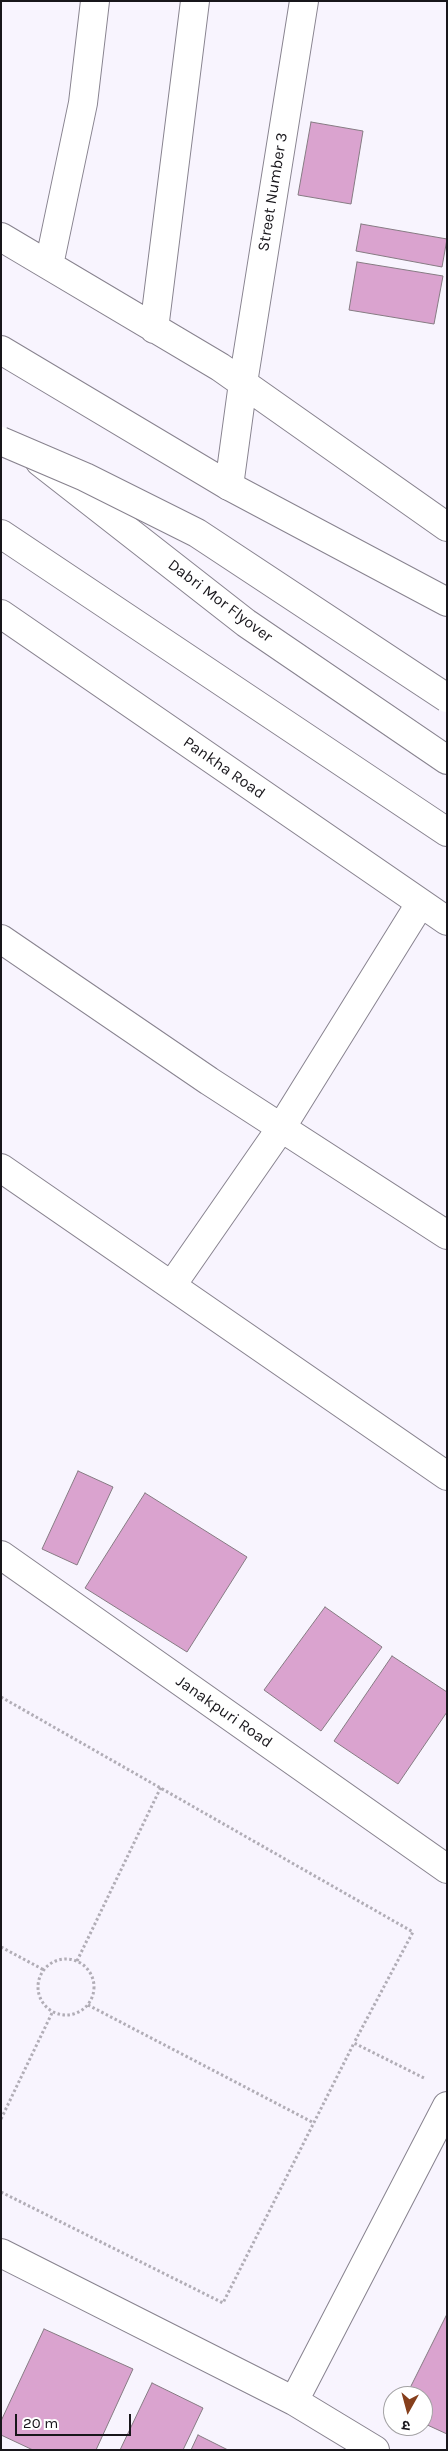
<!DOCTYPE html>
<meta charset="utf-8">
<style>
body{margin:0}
#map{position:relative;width:448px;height:2451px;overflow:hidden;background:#f8f4fe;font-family:Karla,"Noto Sans Devanagari",sans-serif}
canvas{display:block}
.frame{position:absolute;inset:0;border:2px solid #18161b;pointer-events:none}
.north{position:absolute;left:383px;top:2386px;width:50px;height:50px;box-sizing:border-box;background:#fff;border:1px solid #a3a2a4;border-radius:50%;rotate:187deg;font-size:14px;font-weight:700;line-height:20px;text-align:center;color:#18161b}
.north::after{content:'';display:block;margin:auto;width:18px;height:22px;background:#863f1c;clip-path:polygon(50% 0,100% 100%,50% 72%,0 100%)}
.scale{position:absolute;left:15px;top:2414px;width:116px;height:22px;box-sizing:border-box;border:2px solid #18161b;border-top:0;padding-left:6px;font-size:15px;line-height:18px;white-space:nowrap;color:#18161b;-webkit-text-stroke:4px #fff;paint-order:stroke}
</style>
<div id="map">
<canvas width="448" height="2451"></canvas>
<div class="frame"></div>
<div class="north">उ</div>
<div class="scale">20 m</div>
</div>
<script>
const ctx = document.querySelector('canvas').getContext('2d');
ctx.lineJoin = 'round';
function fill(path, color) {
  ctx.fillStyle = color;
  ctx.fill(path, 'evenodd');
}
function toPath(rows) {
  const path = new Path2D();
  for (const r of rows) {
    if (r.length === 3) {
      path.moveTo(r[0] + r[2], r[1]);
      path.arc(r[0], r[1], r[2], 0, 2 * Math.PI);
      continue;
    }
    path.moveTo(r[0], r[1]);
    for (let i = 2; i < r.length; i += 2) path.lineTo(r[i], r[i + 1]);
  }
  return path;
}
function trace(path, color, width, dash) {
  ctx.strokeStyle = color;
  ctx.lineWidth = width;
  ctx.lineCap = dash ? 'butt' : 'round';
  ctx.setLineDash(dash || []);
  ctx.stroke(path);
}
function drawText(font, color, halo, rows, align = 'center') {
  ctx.font = font + ' Karla,sans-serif';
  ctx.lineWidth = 4.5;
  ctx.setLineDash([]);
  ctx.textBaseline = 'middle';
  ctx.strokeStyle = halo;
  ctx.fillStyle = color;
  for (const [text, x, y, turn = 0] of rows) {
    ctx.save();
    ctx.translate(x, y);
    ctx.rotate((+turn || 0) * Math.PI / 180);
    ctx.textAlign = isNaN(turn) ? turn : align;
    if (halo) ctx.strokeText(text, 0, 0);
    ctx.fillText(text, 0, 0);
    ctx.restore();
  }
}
const building = toPath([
 [311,122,363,131,351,204,298,195,311,122],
 [361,224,447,239,442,267,356,251,361,224],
 [357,262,443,276,434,324,349,310,357,262],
 [78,1471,113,1487,77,1565,42,1549,78,1471],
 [145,1493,247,1557,187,1652,85,1588,145,1493],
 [325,1607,382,1647,321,1731,264,1690,325,1607],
 [392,1656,447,1692,447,1712,398,1784,334,1741,392,1656],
 [447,2314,447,2434,423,2423,423,2396,406,2396,447,2314],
 [44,2329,133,2369,96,2450,33,2450,1,2435,1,2421,44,2329],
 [152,2383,203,2408,183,2450,120,2450,152,2383],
 [198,2435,228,2450,191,2450,198,2435]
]);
const path = toPath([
 [1,1697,413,1932,354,2043],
 [1,1947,44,1970],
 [66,1987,28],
 [77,1961,161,1787],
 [88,2005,314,2123],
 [1,2119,52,2013],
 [1,2192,223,2303,354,2043,426,2079]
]);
const minor = toPath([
 [1,237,220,367,447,527],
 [49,265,83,103,95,1],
 [154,329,195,1],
 [229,486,243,383,304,1],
 [1,939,209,1081,447,1235],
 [1,1168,447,1476],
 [172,1285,281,1128,420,904],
 [1,1555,447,1869],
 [1,2253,294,2401,447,2106],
 [294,2401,375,2450]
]);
const major = toPath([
 [1,350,229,486,447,602],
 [40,462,246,623,447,760],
 [1,534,447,832],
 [1,614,447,921]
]);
const majorBridge = toPath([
 [1,441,85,477,197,533,447,698]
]);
const streetNames = [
 ["Street Number 3",273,192,-81],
 ["Dabri Mor Flyover",220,601,37],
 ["Pankha Road",224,768,35],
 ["Janakpuri Road",224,1712,35]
];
fill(building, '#daa3cf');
trace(building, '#867b83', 1);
trace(minor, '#88838f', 30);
trace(major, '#88838f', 30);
trace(path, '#b1adb6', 3, [2.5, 2.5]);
trace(minor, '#fff', 28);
trace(major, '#fff', 28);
trace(majorBridge, '#88838f', 30, []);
trace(majorBridge, '#fff', 28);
drawText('16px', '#18161b', '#fff', streetNames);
</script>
